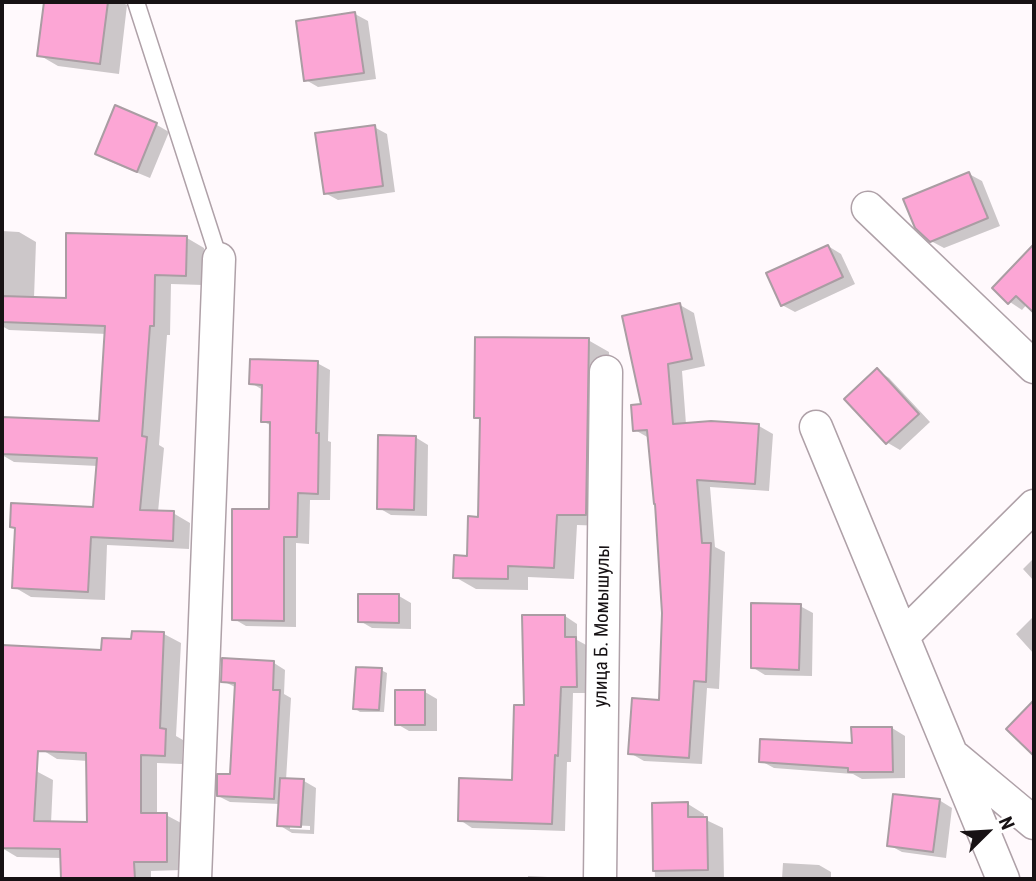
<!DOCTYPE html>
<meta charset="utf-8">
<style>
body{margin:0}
#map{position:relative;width:1036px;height:881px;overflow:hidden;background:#fff9fc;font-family:"Roboto Condensed",sans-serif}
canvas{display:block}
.frame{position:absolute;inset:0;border:4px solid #171214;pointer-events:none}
.north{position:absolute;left:952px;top:797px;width:70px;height:70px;-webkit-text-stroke:5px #fff;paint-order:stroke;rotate:66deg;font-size:19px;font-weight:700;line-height:28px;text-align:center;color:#171214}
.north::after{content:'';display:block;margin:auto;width:24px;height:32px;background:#171214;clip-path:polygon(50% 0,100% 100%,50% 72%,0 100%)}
</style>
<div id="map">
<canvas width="1036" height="881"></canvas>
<div class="frame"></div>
<div class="north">N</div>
</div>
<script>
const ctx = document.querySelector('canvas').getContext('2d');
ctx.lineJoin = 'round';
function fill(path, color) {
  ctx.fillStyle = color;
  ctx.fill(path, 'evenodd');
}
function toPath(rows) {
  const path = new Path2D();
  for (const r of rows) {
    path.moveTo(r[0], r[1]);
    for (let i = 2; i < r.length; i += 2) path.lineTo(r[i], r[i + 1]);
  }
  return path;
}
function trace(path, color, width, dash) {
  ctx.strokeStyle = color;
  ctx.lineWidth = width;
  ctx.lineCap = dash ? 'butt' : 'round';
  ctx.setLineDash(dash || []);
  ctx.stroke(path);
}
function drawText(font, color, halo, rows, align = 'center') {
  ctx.font = font + ' "Roboto Condensed",sans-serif';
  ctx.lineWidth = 6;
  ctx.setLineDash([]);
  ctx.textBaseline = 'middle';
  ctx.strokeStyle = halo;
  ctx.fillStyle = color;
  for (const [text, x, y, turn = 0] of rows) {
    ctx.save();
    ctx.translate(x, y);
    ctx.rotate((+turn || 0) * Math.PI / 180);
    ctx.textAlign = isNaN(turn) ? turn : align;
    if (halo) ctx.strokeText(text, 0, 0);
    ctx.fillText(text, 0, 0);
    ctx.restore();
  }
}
const shadow = toPath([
 [46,2,121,2,127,5,119,74,58,66,39,55],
 [355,14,368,21,376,79,318,87,306,80],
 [116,108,157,125,169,132,150,178,109,161,97,154],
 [374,127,387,134,395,192,338,200,325,193],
 [969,174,982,181,1000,226,944,248,931,241],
 [2,231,19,232,36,242,34,298,67,300,187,238,204,248,203,285,171,284,170,335,167,335,159,445,164,448,158,512,173,513,190,523,189,549,107,545,105,600,31,597,14,587,16,529,12,526,95,509,98,466,14,462,2,455,2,419,100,423,107,334,9,330,2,326],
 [828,246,841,254,855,284,795,312,782,305],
 [1024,278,1034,288,1034,296,1022,310,1010,302],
 [680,305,694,313,705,366,682,371,686,424,759,426,773,434,769,491,710,487,715,547,725,552,719,689,707,688,702,764,644,761,630,753,661,702,664,613,657,504,649,438,635,430],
 [588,340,609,352,606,526,577,525,574,579,528,577,528,590,476,589,455,577,469,557,480,518,481,421,476,417],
 [317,363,330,370,328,441,331,442,330,500,310,500,309,544,296,543,296,627,246,626,234,619,270,511,272,426,262,421,263,390,251,383],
 [877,370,889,378,930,422,900,450,888,443,847,399],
 [415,437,428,445,427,516,391,515,379,508],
 [1034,558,1034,581,1023,569],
 [399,596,411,603,411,629,372,628,360,621],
 [800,606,813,613,812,676,765,675,752,667],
 [565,616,577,624,577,640,588,646,589,693,573,693,571,762,567,762,565,831,472,828,460,820,514,782,526,707],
 [1034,616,1034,654,1016,634],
 [164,634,181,643,176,736,183,740,182,764,157,763,157,815,166,815,183,824,183,870,151,871,151,879,62,879,62,858,17,857,2,848,2,769,36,771,53,780,51,823,89,823,88,761,57,759,2,725,2,643,9,647,102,652,133,641],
 [274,663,285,670,284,694,291,698,286,780,304,781,316,788,314,834,292,833,279,825,280,804,230,802,218,796,232,776,237,688,223,681],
 [290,825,310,826,310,830,290,829],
 [381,670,387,673,384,712,360,712,354,708],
 [425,692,437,699,437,731,409,731,397,724],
 [892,728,905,736,905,778,862,779,853,774,774,768,761,761,853,745],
 [939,800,952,808,946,858,902,852,889,845],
 [688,804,704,814,704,819,723,828,724,879,655,879,653,805],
 [783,863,819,865,831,872,831,879,782,879],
 [528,876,568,878,571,879,528,879]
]);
const building = toPath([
 [44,2,108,2,100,64,37,56,44,2],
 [355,12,364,73,304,81,296,21,355,12],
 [115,105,157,123,137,172,95,154,115,105],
 [375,125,383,186,324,194,315,133,375,125],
 [969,172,988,218,930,242,915,228,903,199,969,172],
 [66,233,187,236,186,276,155,275,154,326,150,326,142,436,147,437,140,510,174,511,173,541,91,537,88,592,12,588,15,528,10,527,11,503,93,507,97,458,2,454,2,417,99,421,105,326,2,322,2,296,66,298,66,233],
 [1034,244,1034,313,1016,296,1008,304,992,288,1034,244],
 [828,245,843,277,781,306,766,273,828,245],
 [680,303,692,359,668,364,673,424,711,421,759,424,755,484,697,480,702,543,711,543,706,682,694,681,689,758,628,754,632,698,659,700,662,613,655,504,654,504,647,430,633,431,631,405,641,404,622,316,680,303],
 [475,337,589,338,586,515,557,515,554,568,508,566,508,579,453,578,454,555,467,556,468,516,478,517,480,418,474,418,475,337],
 [250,359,318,361,316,433,319,433,318,494,298,493,297,537,284,537,284,621,232,620,232,509,269,509,270,422,261,422,262,385,249,384,250,359],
 [877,368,919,414,886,444,844,399,877,368],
 [378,435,416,436,414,510,377,509,378,435],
 [358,594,399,594,399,623,358,622,358,594],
 [751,603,801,604,799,670,751,668,751,603],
 [522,615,565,615,565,637,576,637,577,687,561,687,558,756,555,755,552,824,458,821,459,778,512,780,514,705,524,705,522,615],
 [132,631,164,632,160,728,166,729,165,756,141,755,141,813,167,813,167,862,134,862,135,879,61,879,60,849,2,848,2,645,101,650,102,638,131,639,132,631],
 [38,751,86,753,87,822,34,821,38,751],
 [222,658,274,661,273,690,280,690,274,799,217,796,217,774,230,774,235,683,221,682,222,658],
 [356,667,382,668,379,710,353,709,356,667],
 [395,690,425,690,425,725,395,725,395,690],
 [1034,700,1034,756,1006,729,1034,700],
 [851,727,892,727,893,772,848,772,848,768,759,762,760,739,852,743,851,727],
 [280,778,304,779,301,827,277,826,280,778],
 [893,794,940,799,933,852,887,846,893,794],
 [688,802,688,817,707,817,708,870,653,871,652,803,688,802]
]);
const lane = toPath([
 [136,2,219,259]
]);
const street = toPath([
 [868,208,1034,367],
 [816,427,1003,879],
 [903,636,1034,506],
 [956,758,1034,823],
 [195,879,219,259],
 [600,879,606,372]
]);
const streetNames = [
 ["улица Б. Момышулы",603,626,-89]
];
fill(shadow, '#0003');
fill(building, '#fca6d5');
trace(building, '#aa9da3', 2);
trace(lane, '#afa1a8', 19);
trace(street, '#afa1a8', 35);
trace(lane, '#fff', 16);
trace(street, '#fff', 32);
drawText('19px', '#171214', '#fff', streetNames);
</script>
